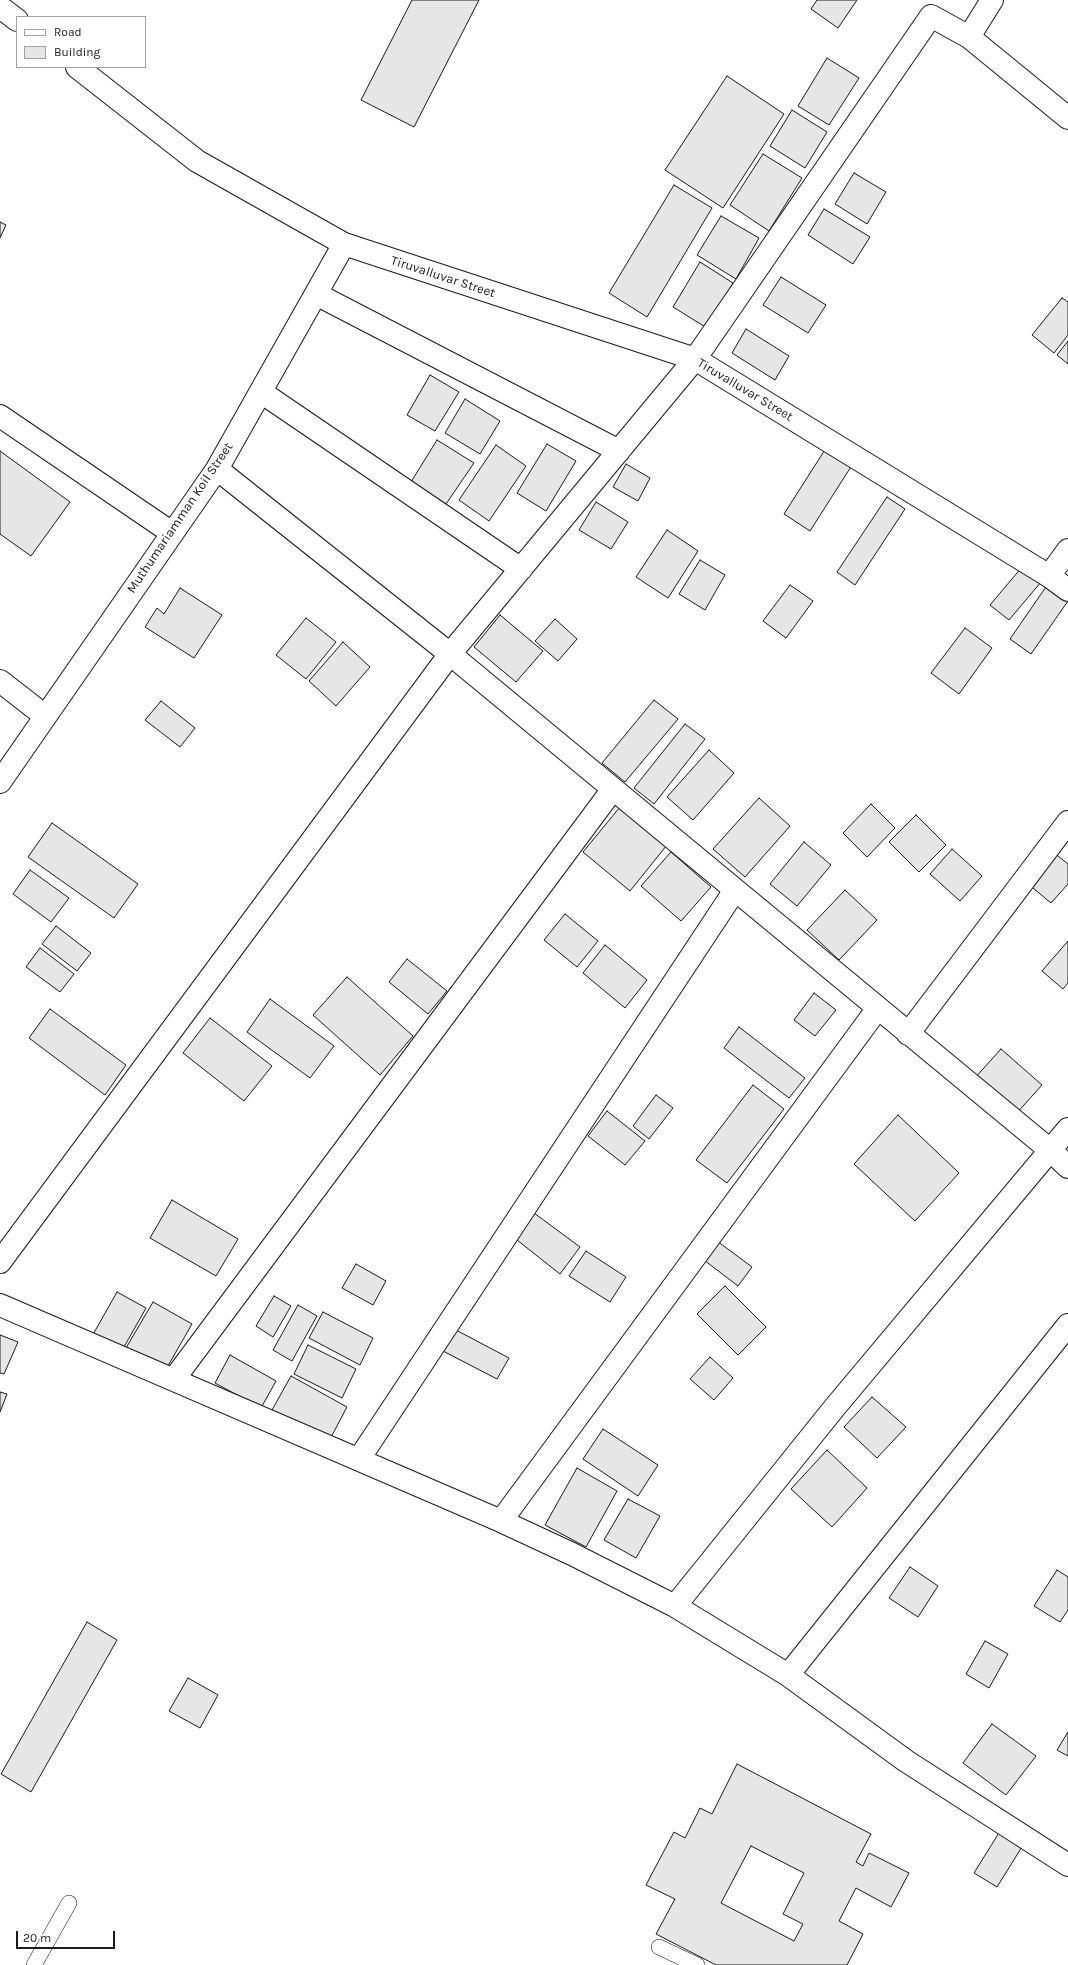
<!DOCTYPE html>
<style>
body{margin:0}
#map{position:relative;width:1068px;height:1965px;overflow:hidden;background:#fff;font-family:Karla,sans-serif}
canvas{display:block}
.legend{position:absolute;left:16px;top:16px;width:130px;height:52px;box-sizing:border-box;background:#fff;border:1px solid #a3a3a3;margin:0;padding:5px 7px;list-style:none;font-size:12px;color:#1a1a1a}
.legend li{display:flex;align-items:center;gap:8px;height:20px}
.legend b{width:20px;border:1px solid #a3a3a3}
.scale{position:absolute;left:16px;top:1931px;width:99px;height:18px;box-sizing:border-box;border:2px solid #1a1a1a;border-top:0;padding-left:5px;font-size:12px;line-height:14px;white-space:nowrap;color:#1a1a1a;-webkit-text-stroke:3px #fff;paint-order:stroke}
</style>
<div id="map">
<canvas width="1068" height="1965"></canvas>
<ul class="legend">
<li><b style="height:5px;background:#fff"></b>Road</li>
<li><b style="height:11px;background:#e6e6e6"></b>Building</li>
</ul>
<div class="scale">20 m</div>
</div>
<script>
const ctx = document.querySelector('canvas').getContext('2d');
ctx.lineJoin = 'round';
function fill(path, color) {
  ctx.fillStyle = color;
  ctx.fill(path, 'evenodd');
}
function toPath(rows) {
  const path = new Path2D();
  for (const r of rows) {
    path.moveTo(r[0], r[1]);
    for (let i = 2; i < r.length; i += 2) path.lineTo(r[i], r[i + 1]);
  }
  return path;
}
function trace(path, color, width, dash) {
  ctx.strokeStyle = color;
  ctx.lineWidth = width;
  ctx.lineCap = dash ? 'butt' : 'round';
  ctx.setLineDash(dash || []);
  ctx.stroke(path);
}
function drawText(font, color, halo, rows, align = 'center') {
  ctx.font = font + ' Karla,sans-serif';
  ctx.lineWidth = 3;
  ctx.setLineDash([]);
  ctx.textBaseline = 'middle';
  ctx.strokeStyle = halo;
  ctx.fillStyle = color;
  for (const [text, x, y, turn = 0] of rows) {
    ctx.save();
    ctx.translate(x, y);
    ctx.rotate((+turn || 0) * Math.PI / 180);
    ctx.textAlign = isNaN(turn) ? turn : align;
    if (halo) ctx.strokeText(text, 0, 0);
    ctx.fillText(text, 0, 0);
    ctx.restore();
  }
}
const building = toPath([
 [412,0,479,0,414,127,361,100,412,0],
 [817,0,857,0,838,28,811,9,817,0],
 [827,58,859,78,829,125,798,106,827,58],
 [727,76,784,114,723,208,665,170,727,76],
 [792,110,827,132,805,168,770,146,792,110],
 [763,154,802,178,769,231,730,205,763,154],
 [854,173,886,192,867,224,835,204,854,173],
 [674,185,712,208,647,317,609,293,674,185],
 [824,209,870,237,853,264,808,235,824,209],
 [721,216,759,238,736,279,697,255,721,216],
 [0,222,6,225,0,238,0,222],
 [700,262,733,283,707,328,673,307,700,262],
 [781,277,826,305,808,333,763,305,781,277],
 [1062,298,1068,302,1068,335,1054,353,1032,335,1062,298],
 [746,329,789,356,775,380,732,353,746,329],
 [1068,341,1068,364,1057,355,1068,341],
 [430,375,459,392,435,431,407,415,430,375],
 [465,399,500,421,480,454,445,433,465,399],
 [437,440,474,463,446,504,411,482,437,440],
 [547,444,576,461,546,511,517,493,547,444],
 [496,445,526,466,489,521,459,500,496,445],
 [828,445,854,462,810,531,784,514,828,445],
 [0,451,70,502,31,556,0,534,0,451],
 [626,464,650,478,638,501,613,487,626,464],
 [887,497,905,509,855,585,837,572,887,497],
 [596,502,628,522,611,549,579,530,596,502],
 [667,530,698,551,668,598,636,577,667,530],
 [700,560,725,575,705,610,679,594,700,560],
 [1022,567,1041,582,1009,620,990,605,1022,567],
 [1048,584,1068,597,1068,601,1031,654,1010,639,1048,584],
 [790,585,813,601,786,638,763,621,790,585],
 [180,588,222,615,194,658,145,627,157,608,164,614,180,588],
 [500,615,543,651,516,682,474,647,500,615],
 [306,618,336,642,306,679,276,655,306,618],
 [555,619,577,639,558,661,535,641,555,619],
 [965,628,992,648,959,694,931,673,965,628],
 [343,642,370,667,336,706,309,681,343,642],
 [654,700,678,719,625,782,602,763,654,700],
 [161,701,195,728,180,747,145,720,161,701],
 [685,724,705,739,654,804,634,788,685,724],
 [709,750,734,773,693,820,667,797,709,750],
 [759,798,790,826,745,877,713,849,759,798],
 [871,804,895,828,867,857,843,833,871,804],
 [620,807,667,845,630,891,583,852,620,807],
 [916,815,946,845,919,872,889,842,916,815],
 [52,823,138,884,114,918,28,857,52,823],
 [804,842,831,865,797,906,770,884,804,842],
 [952,849,982,876,960,901,930,874,952,849],
 [671,852,711,887,681,921,641,886,671,852],
 [1053,852,1068,864,1068,884,1051,903,1027,883,1053,852],
 [30,870,69,898,51,922,13,894,30,870],
 [845,890,877,920,839,960,807,930,845,890],
 [565,914,598,941,577,967,544,940,565,914],
 [56,926,91,953,77,971,42,944,56,926],
 [1068,941,1068,983,1063,989,1042,971,1068,941],
 [605,945,647,980,625,1008,583,973,605,945],
 [40,948,74,974,60,992,26,967,40,948],
 [407,959,447,991,428,1014,389,982,407,959],
 [347,977,413,1036,380,1075,313,1015,347,977],
 [814,993,836,1010,815,1036,794,1020,814,993],
 [270,999,334,1046,310,1078,247,1032,270,999],
 [50,1009,126,1065,105,1095,29,1038,50,1009],
 [210,1018,272,1066,244,1101,183,1053,210,1018],
 [739,1027,805,1078,789,1098,724,1048,739,1027],
 [1001,1049,1042,1085,1015,1115,974,1079,1001,1049],
 [753,1085,784,1109,727,1183,696,1160,753,1085],
 [656,1095,673,1108,649,1139,633,1126,656,1095],
 [607,1111,645,1141,625,1165,588,1136,607,1111],
 [898,1115,959,1173,915,1221,854,1164,898,1115],
 [172,1200,238,1239,216,1276,150,1238,172,1200],
 [530,1210,580,1247,560,1274,512,1236,530,1210],
 [713,1238,752,1267,738,1286,700,1257,713,1238],
 [586,1251,626,1277,610,1302,569,1276,586,1251],
 [356,1264,386,1281,373,1305,342,1288,356,1264],
 [725,1286,766,1327,738,1355,697,1314,725,1286],
 [117,1292,146,1308,120,1354,91,1338,117,1292],
 [274,1296,291,1306,273,1337,256,1326,274,1296],
 [153,1302,192,1324,165,1371,126,1348,153,1302],
 [298,1305,317,1316,292,1361,273,1350,298,1305],
 [323,1312,373,1338,360,1365,309,1338,323,1312],
 [454,1329,509,1358,497,1379,443,1351,454,1329],
 [0,1335,18,1342,4,1374,0,1373,0,1335],
 [308,1345,356,1369,342,1398,294,1374,308,1345],
 [230,1355,276,1381,261,1408,215,1383,230,1355],
 [710,1357,733,1378,714,1400,690,1379,710,1357],
 [291,1376,347,1407,329,1441,272,1410,291,1376],
 [0,1392,7,1394,0,1412,0,1392],
 [872,1397,906,1427,877,1458,844,1427,872,1397],
 [603,1429,658,1465,638,1496,583,1459,603,1429],
 [827,1450,867,1488,832,1527,791,1489,827,1450],
 [577,1468,617,1491,586,1547,545,1525,577,1468],
 [628,1499,660,1516,636,1558,604,1540,628,1499],
 [910,1567,938,1586,918,1617,889,1598,910,1567],
 [1057,1570,1068,1577,1068,1610,1060,1622,1034,1606,1057,1570],
 [87,1622,117,1640,31,1792,1,1774,87,1622],
 [985,1641,1008,1654,989,1688,966,1674,985,1641],
 [188,1678,218,1695,200,1728,169,1711,188,1678],
 [992,1724,1036,1756,1006,1795,963,1763,992,1724],
 [1068,1732,1068,1756,1057,1750,1068,1732],
 [737,1764,871,1834,856,1862,863,1866,869,1853,909,1873,891,1907,856,1888,839,1921,863,1934,847,1965,716,1965,656,1934,675,1899,646,1885,674,1832,685,1838,700,1808,712,1814,737,1764],
 [751,1846,804,1873,783,1914,803,1924,794,1941,721,1903,751,1846],
 [1002,1828,1025,1842,997,1887,974,1873,1002,1828]
]);
const service = toPath([
 [659,1947,697,1965],
 [34,1965,69,1903]
]);
const minor = toPath([
 [0,7,17,20],
 [969,37,992,0],
 [77,67,197,161,344,244,695,359,1049,576,1068,590],
 [316,294,619,451],
 [261,392,521,569],
 [0,416,172,533],
 [217,469,450,654,695,359,931,16,969,37,1068,118],
 [1049,576,1068,550],
 [0,681,45,716],
 [0,782,217,469,344,244],
 [908,1034,1068,822],
 [0,1262,450,654,1050,1150,1068,1167],
 [0,1305,501,1521,572,1554,675,1606,835,1407,1068,1129],
 [174,1379,613,789],
 [359,1459,735,890],
 [501,1521,878,1008],
 [675,1606,788,1675,1068,1325],
 [788,1675,906,1761,1068,1865]
]);
const streetNames = [
 ["Tiruvalluvar Street",443,277,18],
 ["Tiruvalluvar Street",745,390,31],
 ["Muthumariamman Koil Street",180,518,-56]
];
fill(building, '#e6e6e6');
trace(building, '#1a1a1a', 1);
trace(service, '#1a1a1a', 16);
trace(minor, '#1a1a1a', 24);
trace(service, '#fff', 15);
trace(minor, '#fff', 22);
drawText('13px', '#1a1a1a', '#fff', streetNames);
</script>
